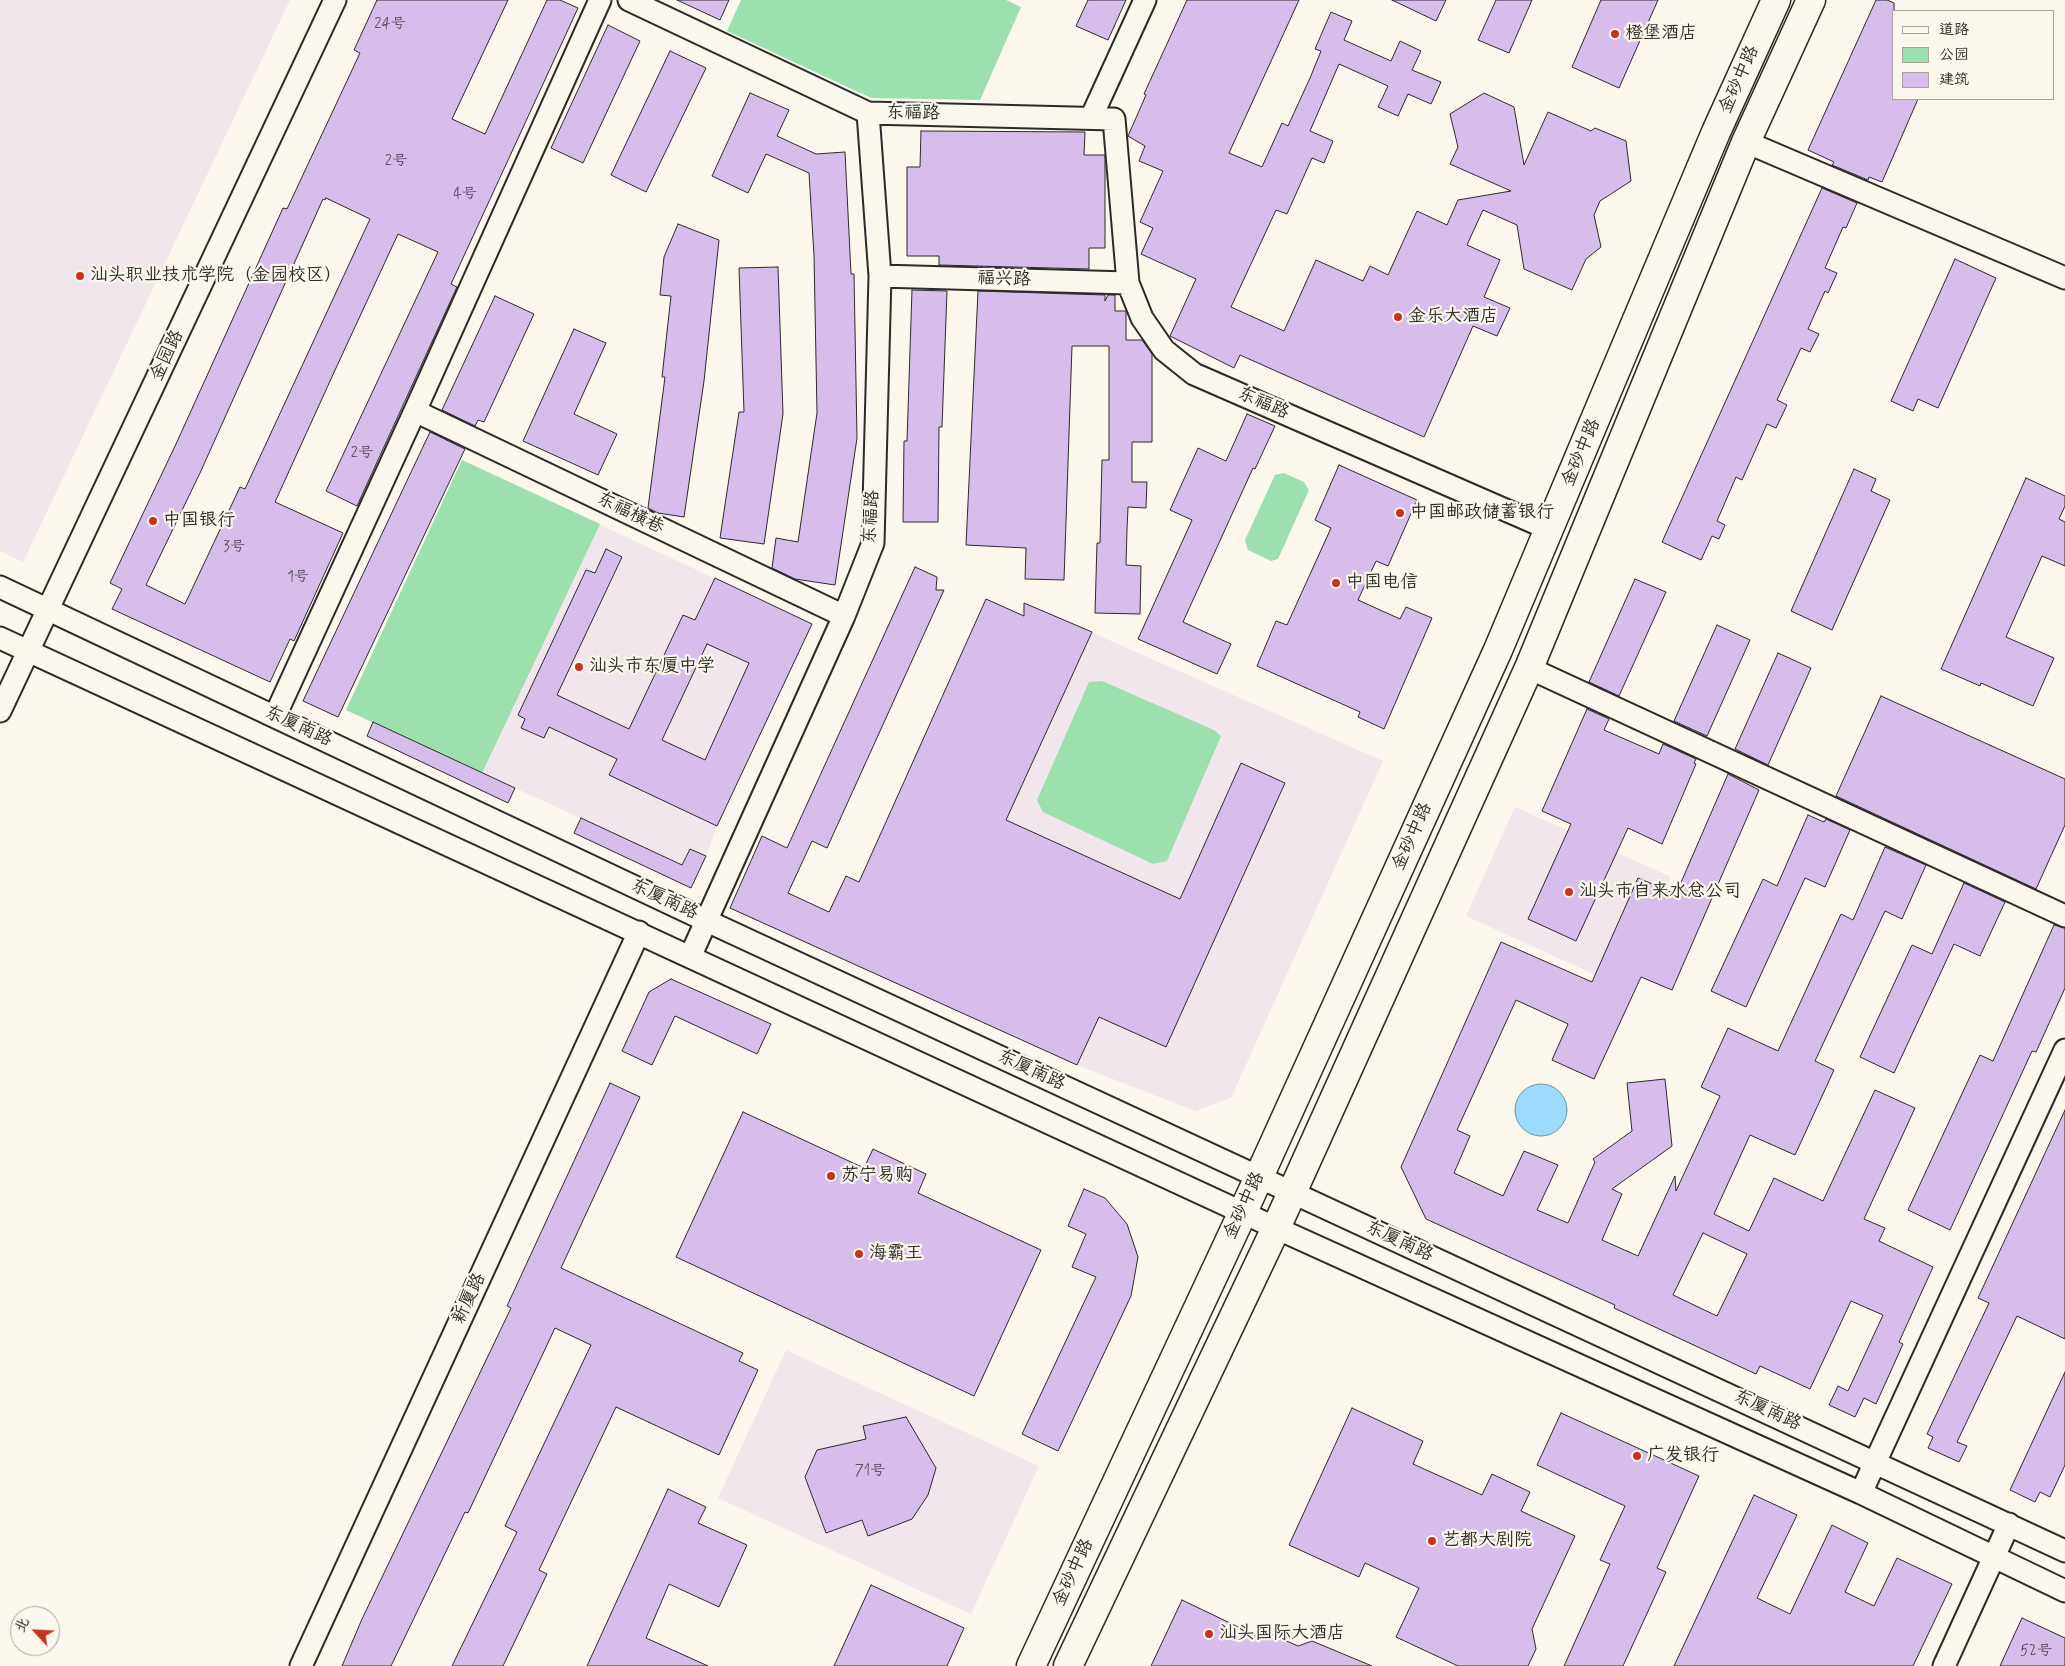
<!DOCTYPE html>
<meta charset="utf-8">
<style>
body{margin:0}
#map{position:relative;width:2065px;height:1666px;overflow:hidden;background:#fbf7ec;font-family:Mynerve,"LXGW WenKai TC",sans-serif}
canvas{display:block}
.legend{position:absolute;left:1892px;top:10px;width:162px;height:90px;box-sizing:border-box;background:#fbf7ec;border:1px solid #a8a59f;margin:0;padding:6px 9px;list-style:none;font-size:15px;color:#2b2b2b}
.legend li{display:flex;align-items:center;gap:10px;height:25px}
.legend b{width:25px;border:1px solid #a8a59f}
.north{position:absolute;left:10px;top:1606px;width:50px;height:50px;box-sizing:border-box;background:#fbf7ec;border:1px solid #a8a59f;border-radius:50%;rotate:295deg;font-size:14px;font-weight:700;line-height:20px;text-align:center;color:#2b2b2b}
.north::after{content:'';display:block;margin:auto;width:18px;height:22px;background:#c8321e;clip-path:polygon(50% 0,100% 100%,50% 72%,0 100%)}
</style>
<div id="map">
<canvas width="2065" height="1666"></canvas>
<ul class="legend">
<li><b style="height:6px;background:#fbf7ec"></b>道路</li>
<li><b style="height:14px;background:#9be0ad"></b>公园</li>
<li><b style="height:14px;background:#d6bdec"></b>建筑</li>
</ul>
<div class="north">北</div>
</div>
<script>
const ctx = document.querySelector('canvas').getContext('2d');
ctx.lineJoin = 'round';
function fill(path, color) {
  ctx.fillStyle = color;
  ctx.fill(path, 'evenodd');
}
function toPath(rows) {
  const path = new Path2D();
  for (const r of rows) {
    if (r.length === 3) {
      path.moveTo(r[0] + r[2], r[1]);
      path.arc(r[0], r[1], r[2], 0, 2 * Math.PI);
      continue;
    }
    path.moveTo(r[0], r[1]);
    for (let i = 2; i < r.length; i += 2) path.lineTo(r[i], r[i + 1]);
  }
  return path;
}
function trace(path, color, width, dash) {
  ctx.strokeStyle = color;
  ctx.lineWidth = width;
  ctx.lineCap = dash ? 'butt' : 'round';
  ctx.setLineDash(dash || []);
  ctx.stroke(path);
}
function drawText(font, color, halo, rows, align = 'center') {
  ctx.font = font + ' Mynerve,"LXGW WenKai TC",sans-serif';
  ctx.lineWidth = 4.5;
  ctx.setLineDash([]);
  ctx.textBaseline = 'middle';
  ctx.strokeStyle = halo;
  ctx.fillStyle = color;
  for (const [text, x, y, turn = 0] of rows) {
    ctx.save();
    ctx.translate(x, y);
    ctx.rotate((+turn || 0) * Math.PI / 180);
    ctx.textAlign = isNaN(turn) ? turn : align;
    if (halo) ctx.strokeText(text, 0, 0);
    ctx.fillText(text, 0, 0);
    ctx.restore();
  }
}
const built = toPath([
 [0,0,290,0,23,562,0,551],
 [462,460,812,624,717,826,706,856,690,849,682,865,346,710],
 [1025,603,1383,761,1231,1098,1195,1111,1077,1065,862,968],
 [1515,807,1671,877,1622,987,1466,916],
 [786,1350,1039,1466,971,1614,718,1498]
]);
const green = toPath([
 [741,0,1006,0,1021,7,980,100,871,98,727,31],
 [462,460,600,524,482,773,346,710],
 [1284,473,1304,482,1309,490,1278,559,1271,561,1248,550,1245,540,1275,475],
 [1102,681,1214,730,1221,736,1167,861,1153,864,1043,812,1037,800,1089,682]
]);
const water = toPath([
 [1541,1110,26]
]);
const building = toPath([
 [377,0,508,0,452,119,485,134,547,0,560,0,578,8,451,284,457,287,357,506,326,491,438,252,398,234,336,368,275,502,343,533,294,641,290,639,270,682,112,609,122,589,110,583,176,444,283,208,287,209,360,53,354,50,377,0],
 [326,198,370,219,245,489,240,487,185,604,146,585,200,473,323,199,325,200,326,198],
 [677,0,729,0,720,20,677,0],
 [1088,0,1126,0,1108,40,1076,26,1088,0],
 [1187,0,1299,0,1229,153,1262,167,1282,123,1288,126,1310,78,1321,51,1315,49,1331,12,1352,21,1344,40,1391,61,1400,41,1421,51,1412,70,1441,82,1431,104,1408,94,1398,116,1378,107,1388,86,1339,64,1310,131,1333,141,1324,163,1312,158,1287,214,1276,210,1231,307,1284,331,1316,260,1363,281,1370,266,1388,275,1417,211,1447,225,1458,200,1511,191,1450,164,1458,147,1450,114,1484,93,1514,107,1524,165,1548,112,1591,131,1595,128,1626,141,1631,181,1600,201,1594,215,1601,247,1586,259,1572,290,1524,269,1517,225,1483,210,1467,245,1500,260,1484,297,1510,308,1497,336,1473,326,1424,437,1240,355,1234,368,1170,336,1196,279,1141,254,1153,228,1140,222,1163,171,1139,161,1145,146,1128,136,1146,95,1144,94,1187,0],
 [1392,0,1446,0,1436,21,1392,0],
 [1496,0,1532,0,1509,53,1478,40,1496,0],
 [1601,0,1658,0,1619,88,1572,67,1601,0],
 [1876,0,1887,0,1894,3,1894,99,1918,99,1882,182,1869,177,1868,180,1832,165,1834,162,1808,150,1876,0],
 [608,25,640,41,583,163,551,148,608,25],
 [670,51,706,68,646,192,611,175,670,51],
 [750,93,789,110,777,136,816,154,845,152,851,274,854,274,857,438,835,585,795,579,772,568,776,538,798,542,817,413,814,255,809,173,766,154,748,193,712,176,750,93],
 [921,131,1085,132,1084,155,1105,155,1105,248,1089,248,1089,269,939,265,939,256,907,256,907,167,920,167,921,131],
 [1822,188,1857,203,1846,228,1843,227,1825,268,1837,273,1828,293,1825,291,1808,329,1819,334,1810,352,1801,348,1777,400,1787,405,1776,428,1767,424,1742,480,1736,477,1717,521,1725,525,1719,539,1712,536,1701,560,1662,542,1822,188],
 [678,224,719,240,704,381,684,517,658,513,648,508,665,377,662,377,671,296,660,295,664,257,678,224],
 [1955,259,1996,278,1938,408,1918,399,1913,411,1891,401,1955,259],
 [778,267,783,414,764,544,720,538,739,412,744,412,739,268,778,267],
 [912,290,947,291,942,427,939,427,938,522,903,522,904,441,907,441,912,290],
 [978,291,1105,295,1105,301,1108,295,1115,295,1115,311,1126,311,1126,340,1142,340,1152,354,1152,442,1132,442,1132,482,1147,482,1146,508,1128,507,1127,530,1126,565,1141,566,1140,614,1095,613,1097,543,1100,543,1102,460,1109,460,1109,346,1072,346,1064,580,1025,579,1026,548,966,545,978,291],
 [495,296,534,314,484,422,478,420,475,426,442,410,495,296],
 [574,329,606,343,574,414,617,434,598,475,523,441,574,329],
 [1247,414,1275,426,1255,469,1253,468,1183,622,1231,644,1217,674,1138,639,1192,520,1170,510,1198,448,1226,461,1247,414],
 [430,432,465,449,338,717,303,701,430,432],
 [1339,465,1417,500,1388,566,1376,561,1358,600,1400,619,1406,607,1432,618,1384,729,1358,717,1360,712,1257,666,1276,621,1287,625,1331,528,1315,520,1339,465],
 [1854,469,1876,479,1871,491,1890,500,1832,630,1791,611,1854,469],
 [2026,478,2065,496,2065,506,2059,519,2065,522,2065,566,2042,556,2006,637,2054,658,2033,706,1981,683,1980,686,1941,669,2026,478],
 [606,549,622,557,557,695,629,729,683,615,695,620,715,578,812,624,717,826,609,775,617,759,549,727,544,738,521,728,525,719,518,715,586,570,595,573,606,549],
 [707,644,749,663,705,760,662,740,707,644],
 [915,567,937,577,936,590,944,590,827,848,812,841,788,893,829,912,846,876,859,882,986,599,1024,616,1024,603,1092,632,1006,820,1180,899,1241,763,1285,783,1166,1047,1099,1017,1077,1065,730,908,762,836,787,848,915,567],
 [1635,579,1666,592,1619,696,1589,682,1635,579],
 [1717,625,1750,640,1707,736,1674,721,1717,625],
 [1778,653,1811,668,1768,765,1735,749,1778,653],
 [1881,696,2065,779,2065,825,2036,889,1836,796,1881,696],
 [1587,709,1609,719,1604,730,1659,754,1663,744,1696,759,1694,763,1696,764,1662,844,1628,828,1576,941,1528,919,1571,824,1542,811,1587,709],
 [373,722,515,788,508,803,367,736,373,722],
 [1728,774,1759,790,1672,990,1641,977,1594,1079,1552,1060,1568,1024,1516,1000,1457,1130,1470,1136,1454,1173,1503,1196,1524,1151,1558,1165,1537,1210,1568,1223,1595,1162,1593,1159,1632,1131,1627,1083,1665,1079,1672,1146,1612,1189,1622,1194,1602,1240,1638,1256,1675,1176,1676,1191,1720,1096,1701,1087,1728,1028,1778,1051,1841,914,1853,920,1885,847,1926,865,1902,919,1885,911,1815,1061,1834,1070,1795,1155,1750,1135,1714,1214,1749,1231,1774,1178,1823,1201,1875,1090,1915,1108,1864,1219,1885,1228,1879,1241,1933,1267,1899,1342,1903,1344,1876,1404,1864,1398,1855,1417,1829,1405,1838,1386,1848,1391,1883,1315,1851,1301,1810,1389,1760,1366,1756,1374,1614,1308,1615,1305,1426,1219,1401,1167,1501,942,1592,982,1638,878,1676,894,1728,774],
 [1703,1233,1747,1254,1717,1316,1673,1295,1703,1233],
 [1808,815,1824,822,1826,819,1850,830,1825,887,1805,878,1746,1007,1711,991,1763,879,1777,886,1808,815],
 [581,818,682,865,690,849,706,856,691,888,574,833,581,818],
 [1964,883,2005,902,1980,956,1954,944,1894,1073,1860,1057,1912,945,1932,954,1964,883],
 [2054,925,2065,928,2065,988,2036,1052,2032,1051,1950,1230,1908,1210,1980,1055,1993,1061,2054,925],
 [671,979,771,1024,757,1054,675,1016,652,1065,622,1051,649,992,671,979],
 [610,1083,640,1097,561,1268,743,1353,739,1361,758,1370,719,1455,616,1407,539,1570,547,1574,503,1666,452,1666,517,1532,505,1526,591,1345,555,1328,468,1513,465,1512,391,1666,342,1666,362,1619,511,1308,507,1306,610,1083],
 [2065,1110,2065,1339,2017,1316,1957,1442,1967,1446,1959,1462,1928,1448,1933,1437,1927,1434,1989,1303,1978,1298,2065,1110],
 [743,1112,864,1168,873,1149,926,1174,918,1193,1041,1250,974,1396,676,1257,743,1112],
 [1084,1189,1105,1198,1127,1224,1138,1257,1131,1296,1058,1451,1022,1434,1096,1277,1072,1267,1086,1234,1068,1226,1084,1189],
 [2065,1372,2065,1465,2050,1497,2040,1492,2035,1502,2010,1490,2065,1372],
 [1352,1408,1423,1441,1413,1464,1482,1495,1492,1474,1530,1492,1521,1511,1575,1536,1532,1629,1536,1649,1528,1666,1458,1666,1396,1637,1419,1588,1365,1563,1359,1577,1289,1545,1352,1408],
 [1561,1413,1699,1476,1657,1568,1666,1572,1623,1666,1564,1666,1610,1564,1600,1560,1625,1506,1537,1465,1561,1413],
 [906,1417,936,1468,928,1495,912,1519,868,1536,862,1520,826,1533,805,1477,817,1450,866,1439,863,1426,906,1417],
 [668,1489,706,1507,698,1523,747,1545,719,1607,669,1584,646,1638,708,1666,587,1666,668,1489],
 [1754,1495,1797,1515,1757,1598,1790,1614,1832,1525,1868,1543,1845,1592,1874,1606,1897,1558,1952,1584,1913,1666,1674,1666,1754,1495],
 [871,1585,964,1628,947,1666,834,1666,871,1585],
 [1182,1600,1255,1635,1266,1632,1298,1646,1312,1641,1372,1666,1151,1666,1182,1600],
 [2022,1618,2065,1638,2065,1666,2000,1666,2022,1618]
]);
const minor = toPath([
 [629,0,868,113,1114,119,1128,283,1142,318,1164,350,1194,374,1549,529],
 [1091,118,1145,0],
 [1746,142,2065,278],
 [880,276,1128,283],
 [415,411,844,616],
 [0,587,707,921,2065,1551],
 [0,638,1276,1228,1861,1493,2065,1591],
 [1529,668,2065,916],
 [0,711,335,0],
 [275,716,415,411,600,0],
 [690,957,844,616,873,543,880,276,868,113],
 [1861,1493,2065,1050],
 [301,1666,639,932],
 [1944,1666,2009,1524]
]);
const major = toPath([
 [1031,1666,1243,1212,1498,650,1716,132,1776,0],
 [1068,1666,1276,1228,1529,668,1746,142,1811,0]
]);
const markers = [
 [1615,34,5,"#c8321e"],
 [80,276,5,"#c8321e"],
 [1398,317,5,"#c8321e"],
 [1400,513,5,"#c8321e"],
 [153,521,5,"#c8321e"],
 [1336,583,5,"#c8321e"],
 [579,667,5,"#c8321e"],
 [1569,892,5,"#c8321e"],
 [831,1176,5,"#c8321e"],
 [859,1254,5,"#c8321e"],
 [1637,1456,5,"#c8321e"],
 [1432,1541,5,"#c8321e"],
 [1209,1634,5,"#c8321e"]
];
const numberNames = [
 ["24号",390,25],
 ["2号",396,162],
 ["4号",465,195],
 ["2号",362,454],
 ["3号",234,548],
 ["1号",298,578],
 ["71号",870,1472],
 ["52号",2036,1652]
];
const poiNames = [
 ["橙堡酒店",1625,34],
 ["汕头职业技术学院（金园校区）",90,276],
 ["金乐大酒店",1408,317],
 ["中国邮政储蓄银行",1410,513],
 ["中国银行",163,521],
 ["中国电信",1346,583],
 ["汕头市东厦中学",589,667],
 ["汕头市自来水总公司",1579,892],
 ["苏宁易购",841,1176],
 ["海霸王",869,1254],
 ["广发银行",1647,1456],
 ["艺都大剧院",1442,1541],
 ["汕头国际大酒店",1219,1634]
];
const streetNames = [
 ["金砂中路",1740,80,-66],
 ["东福路",913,114,1],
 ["福兴路",1004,280,2],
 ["金园路",168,356,-65],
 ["东福路",1263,404,24],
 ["金砂中路",1582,453,-67],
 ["东福横巷",630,514,26],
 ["东福路",872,517,-86],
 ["东厦南路",298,727,25],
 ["金砂中路",1413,837,-66],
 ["东厦南路",664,900,25],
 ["东厦南路",1031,1071,25],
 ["金砂中路",1245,1206,-65],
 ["东厦南路",1399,1242,25],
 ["新厦路",470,1299,-65],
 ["东厦南路",1767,1411,25],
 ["金砂中路",1074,1573,-65]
];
fill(built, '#f0e6ec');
fill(green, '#9be0ad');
fill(water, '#9cdafe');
trace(water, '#6f94aa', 1);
fill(building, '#d6bdec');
trace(building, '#2b2b2b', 1);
trace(minor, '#2b2b2b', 25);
trace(major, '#2b2b2b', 31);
trace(minor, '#fbf7ec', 21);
trace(major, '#fbf7ec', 28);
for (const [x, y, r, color] of markers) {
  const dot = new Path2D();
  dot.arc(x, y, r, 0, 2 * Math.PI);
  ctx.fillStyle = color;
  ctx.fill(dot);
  trace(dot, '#fbf7ec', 2);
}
drawText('15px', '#56505b', null, numberNames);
drawText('18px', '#2b2b2b', '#fbf7ec', poiNames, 'left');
drawText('18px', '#2b2b2b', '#fbf7ec', streetNames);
</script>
